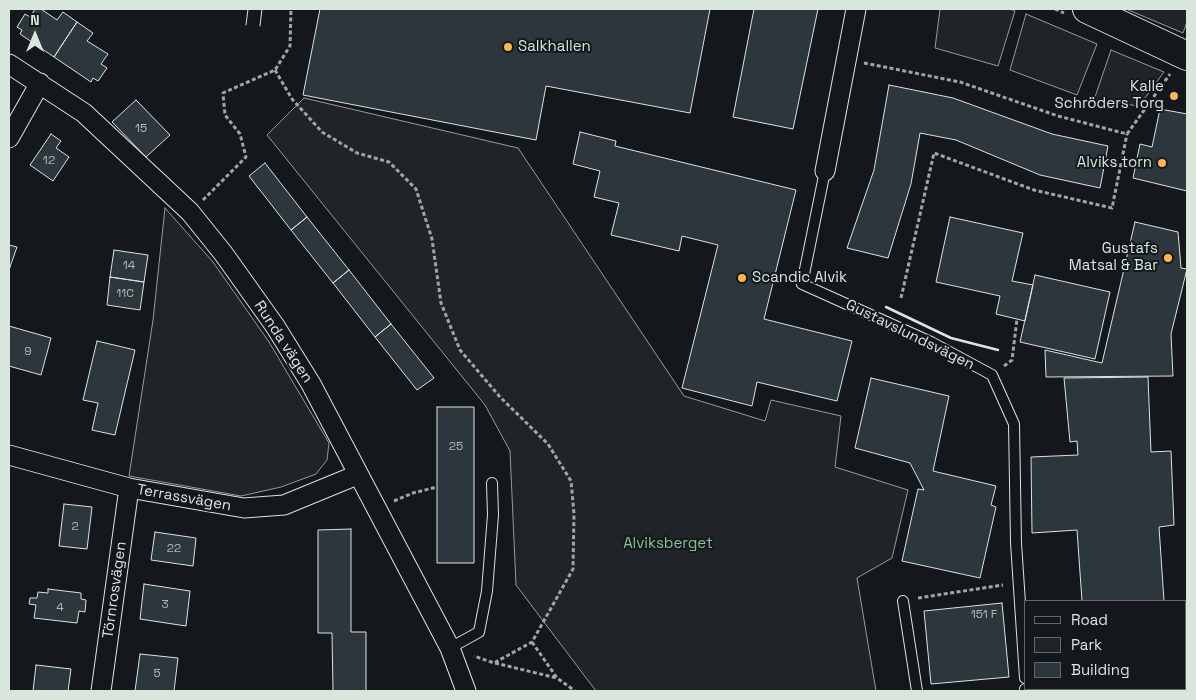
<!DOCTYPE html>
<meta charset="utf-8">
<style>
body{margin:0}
#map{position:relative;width:1196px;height:700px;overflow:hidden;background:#14181c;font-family:"Space Grotesk",sans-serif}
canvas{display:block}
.frame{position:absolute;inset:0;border:10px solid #d8e6dc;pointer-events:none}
.legend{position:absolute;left:1024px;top:600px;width:162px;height:90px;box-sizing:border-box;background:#14181c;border:1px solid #626a69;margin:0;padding:6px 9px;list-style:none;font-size:15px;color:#d8e6dc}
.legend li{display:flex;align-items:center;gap:10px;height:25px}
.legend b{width:25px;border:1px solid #626a69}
.north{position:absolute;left:10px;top:10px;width:50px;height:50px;-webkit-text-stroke:4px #14181c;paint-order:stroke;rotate:0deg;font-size:14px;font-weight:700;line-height:20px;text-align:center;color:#d8e6dc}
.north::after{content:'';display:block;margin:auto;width:18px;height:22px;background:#d8e6dc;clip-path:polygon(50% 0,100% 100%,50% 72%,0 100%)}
</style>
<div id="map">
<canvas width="1196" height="700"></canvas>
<div class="frame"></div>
<ul class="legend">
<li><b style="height:6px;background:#14181c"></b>Road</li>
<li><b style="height:14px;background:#202428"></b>Park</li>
<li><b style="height:14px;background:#2c363c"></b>Building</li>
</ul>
<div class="north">N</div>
</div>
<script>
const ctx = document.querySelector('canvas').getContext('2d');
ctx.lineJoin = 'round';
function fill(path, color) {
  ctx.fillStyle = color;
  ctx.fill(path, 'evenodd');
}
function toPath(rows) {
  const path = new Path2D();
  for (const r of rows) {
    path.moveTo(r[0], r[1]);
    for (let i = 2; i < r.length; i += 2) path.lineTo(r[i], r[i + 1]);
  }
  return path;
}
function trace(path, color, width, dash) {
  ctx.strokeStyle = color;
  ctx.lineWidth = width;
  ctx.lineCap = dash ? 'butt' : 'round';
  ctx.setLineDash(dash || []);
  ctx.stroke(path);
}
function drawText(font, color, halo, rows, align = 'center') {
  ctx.font = font + ' "Space Grotesk",sans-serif';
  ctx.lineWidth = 4;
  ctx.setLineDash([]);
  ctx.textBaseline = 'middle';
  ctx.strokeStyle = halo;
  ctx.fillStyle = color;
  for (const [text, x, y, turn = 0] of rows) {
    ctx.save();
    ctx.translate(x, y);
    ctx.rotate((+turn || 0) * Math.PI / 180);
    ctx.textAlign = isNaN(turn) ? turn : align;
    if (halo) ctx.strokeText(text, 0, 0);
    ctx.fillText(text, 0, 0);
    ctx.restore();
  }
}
const green = toPath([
 [940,9,1010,9,1015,11,998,66,935,48,940,9],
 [1126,9,1187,9,1187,22,1183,33,1126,9],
 [1026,14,1097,44,1077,95,1010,70,1026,14],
 [1111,50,1164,72,1139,106,1094,100,1111,50],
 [304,98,518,148,684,396,765,421,771,400,841,416,835,467,908,490,892,558,857,578,876,691,596,691,516,585,510,451,485,405,267,135,304,98],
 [165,208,213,262,269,342,329,443,327,460,316,474,281,487,241,496,129,476,153,320,165,208]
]);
const building = toPath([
 [35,9,41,9,57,20,63,12,77,22,54,57,20,34,22,30,17,27,25,14,30,17,35,9],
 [320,9,710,9,690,113,546,86,536,140,303,95,320,9],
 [754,9,818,9,793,129,733,117,754,9],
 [77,22,93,33,87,41,108,54,101,64,107,68,98,81,93,78,91,82,54,57,77,22],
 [889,85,953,98,1052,134,1108,146,1100,188,1040,175,956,140,920,133,911,184,888,258,847,248,874,170,889,85],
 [136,100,170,135,146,157,112,122,136,100],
 [1160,109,1187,114,1187,191,1133,178,1140,144,1152,147,1160,109],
 [580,132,616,141,615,146,796,190,764,319,852,341,837,401,757,382,752,406,682,388,718,245,682,236,679,251,611,235,619,203,594,197,600,171,573,164,580,132],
 [51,134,61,141,56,148,69,157,53,181,30,165,51,134],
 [265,163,307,217,291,230,249,176,265,163],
 [307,217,349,270,333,283,291,230,307,217],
 [950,217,1023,233,1012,281,1033,285,1025,321,996,314,1000,296,936,282,950,217],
 [1135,222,1178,232,1181,268,1187,269,1171,334,1173,376,1046,377,1045,350,1102,363,1135,222],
 [9,245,17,247,9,270,9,245],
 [114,250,148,255,144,282,110,277,114,250],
 [349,270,391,324,375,337,333,283,349,270],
 [1035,275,1110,292,1095,359,1020,342,1035,275],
 [110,277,144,282,140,310,107,305,110,277],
 [391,324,434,378,417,390,375,337,391,324],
 [9,326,51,338,41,375,9,366,9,326],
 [97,341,135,350,115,435,92,430,98,403,83,400,97,341],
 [1148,377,1151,452,1171,451,1174,525,1159,527,1164,601,1082,601,1077,530,1032,533,1031,457,1078,455,1077,441,1070,442,1064,378,1148,377],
 [871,378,949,396,933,471,996,486,991,505,996,507,980,578,902,561,918,489,924,490,910,463,855,448,871,378],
 [437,407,474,407,474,563,437,563,437,407],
 [64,504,92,507,87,549,59,546,64,504],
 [351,529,351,632,366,632,366,691,333,691,332,633,318,633,318,530,351,529],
 [155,532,196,538,193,566,151,560,155,532],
 [144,584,190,591,186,626,140,619,144,584],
 [48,589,81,593,81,599,86,600,85,612,79,611,77,623,34,618,36,605,29,604,30,598,37,598,38,592,48,593,48,589],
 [1002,603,1009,677,931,684,924,611,1002,603],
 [1185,610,1187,610,1187,646,1185,615,1185,610],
 [140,654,178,658,174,691,135,691,140,654],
 [36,665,71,669,68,691,33,691,36,665],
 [1048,689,1131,689,1131,691,1048,691,1048,689]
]);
const path = toPath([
 [1055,9,1064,13],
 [864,63,960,82,1058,116,1127,134,1170,74],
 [275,70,292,99,322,132,357,153,389,162,416,189,432,239,441,303,460,350,500,397,548,444,571,481,574,514,573,569,532,642,494,663,474,656],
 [203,200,246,157,240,134,225,115,223,93,275,70,290,46,291,9],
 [901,298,934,153,1034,190,1112,208,1127,134],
 [1004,366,1012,360,1017,319],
 [394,501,413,493,437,487],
 [918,598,1003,585],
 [532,642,557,678,575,691],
 [495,663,557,678]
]);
const lane = toPath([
 [825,171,802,284,931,342,992,375,1014,424,1016,543,1025,678],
 [903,601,917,691],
 [450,648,479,632,487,591,493,515,492,483],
 [1025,689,1026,691]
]);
const street = toPath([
 [9,64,84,113,190,212,223,253,275,326,311,384,450,648,466,691],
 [9,138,40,83],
 [825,171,856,9],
 [9,455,129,488,244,508,284,505,357,475],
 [101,691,129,488]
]);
const secondary = toPath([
 [1087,9,1187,56]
]);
const tram = toPath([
 [246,25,248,9],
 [260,26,262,9]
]);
const wall = toPath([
 [886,307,951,338,998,350]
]);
const markers = [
 [508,47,5,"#ffb74d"],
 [1174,96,5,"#ffb74d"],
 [1162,163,5,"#ffb74d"],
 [1168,258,5,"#ffb74d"],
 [742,278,5,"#ffb74d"]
];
const numberNames = [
 ["15",141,129],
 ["12",49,161],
 ["14",129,266],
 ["11C",125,294],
 ["9",28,352],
 ["25",456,447],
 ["2",75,527],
 ["22",174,549],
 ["3",165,605],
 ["4",60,608],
 ["151 F",984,615],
 ["5",157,674]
];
const poiNames = [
 ["Salkhallen",518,47,"left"],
 ["Kalle",1164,87],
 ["Schröders Torg",1164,104],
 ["Alviks torn",1152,163],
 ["Gustafs",1158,249],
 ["Matsal & Bar",1158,266],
 ["Scandic Alvik",752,278,"left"]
];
const streetNames = [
 ["Gustavslundsvägen",910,335,26],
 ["Runda vägen",283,342,57],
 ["Terrassvägen",184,498,10],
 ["Törnrosvägen",115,590,-82]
];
const parkNames = [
 ["Alviksberget",668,544]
];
fill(green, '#202428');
trace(green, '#939e99', 1);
fill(building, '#2c363c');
trace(building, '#d8e6dc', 1);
trace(lane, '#d8e6dc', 12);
trace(street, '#d8e6dc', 21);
trace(secondary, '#d8e6dc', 30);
trace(path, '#9da8a2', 3, [4, 2.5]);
trace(lane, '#14181c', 10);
trace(street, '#14181c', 19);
trace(secondary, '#14181c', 28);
trace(tram, '#d8e6dc', 1);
trace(wall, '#d8e6dc', 2.5);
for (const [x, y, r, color] of markers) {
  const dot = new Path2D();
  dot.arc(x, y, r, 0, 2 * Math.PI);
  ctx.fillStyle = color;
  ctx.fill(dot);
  trace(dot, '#14181c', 2);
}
drawText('12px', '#adbab4', null, numberNames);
drawText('15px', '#d8e6dc', '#14181c', poiNames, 'right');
drawText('15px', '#d8e6dc', '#14181c', streetNames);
drawText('15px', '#8ac095', '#14181c', parkNames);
</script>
